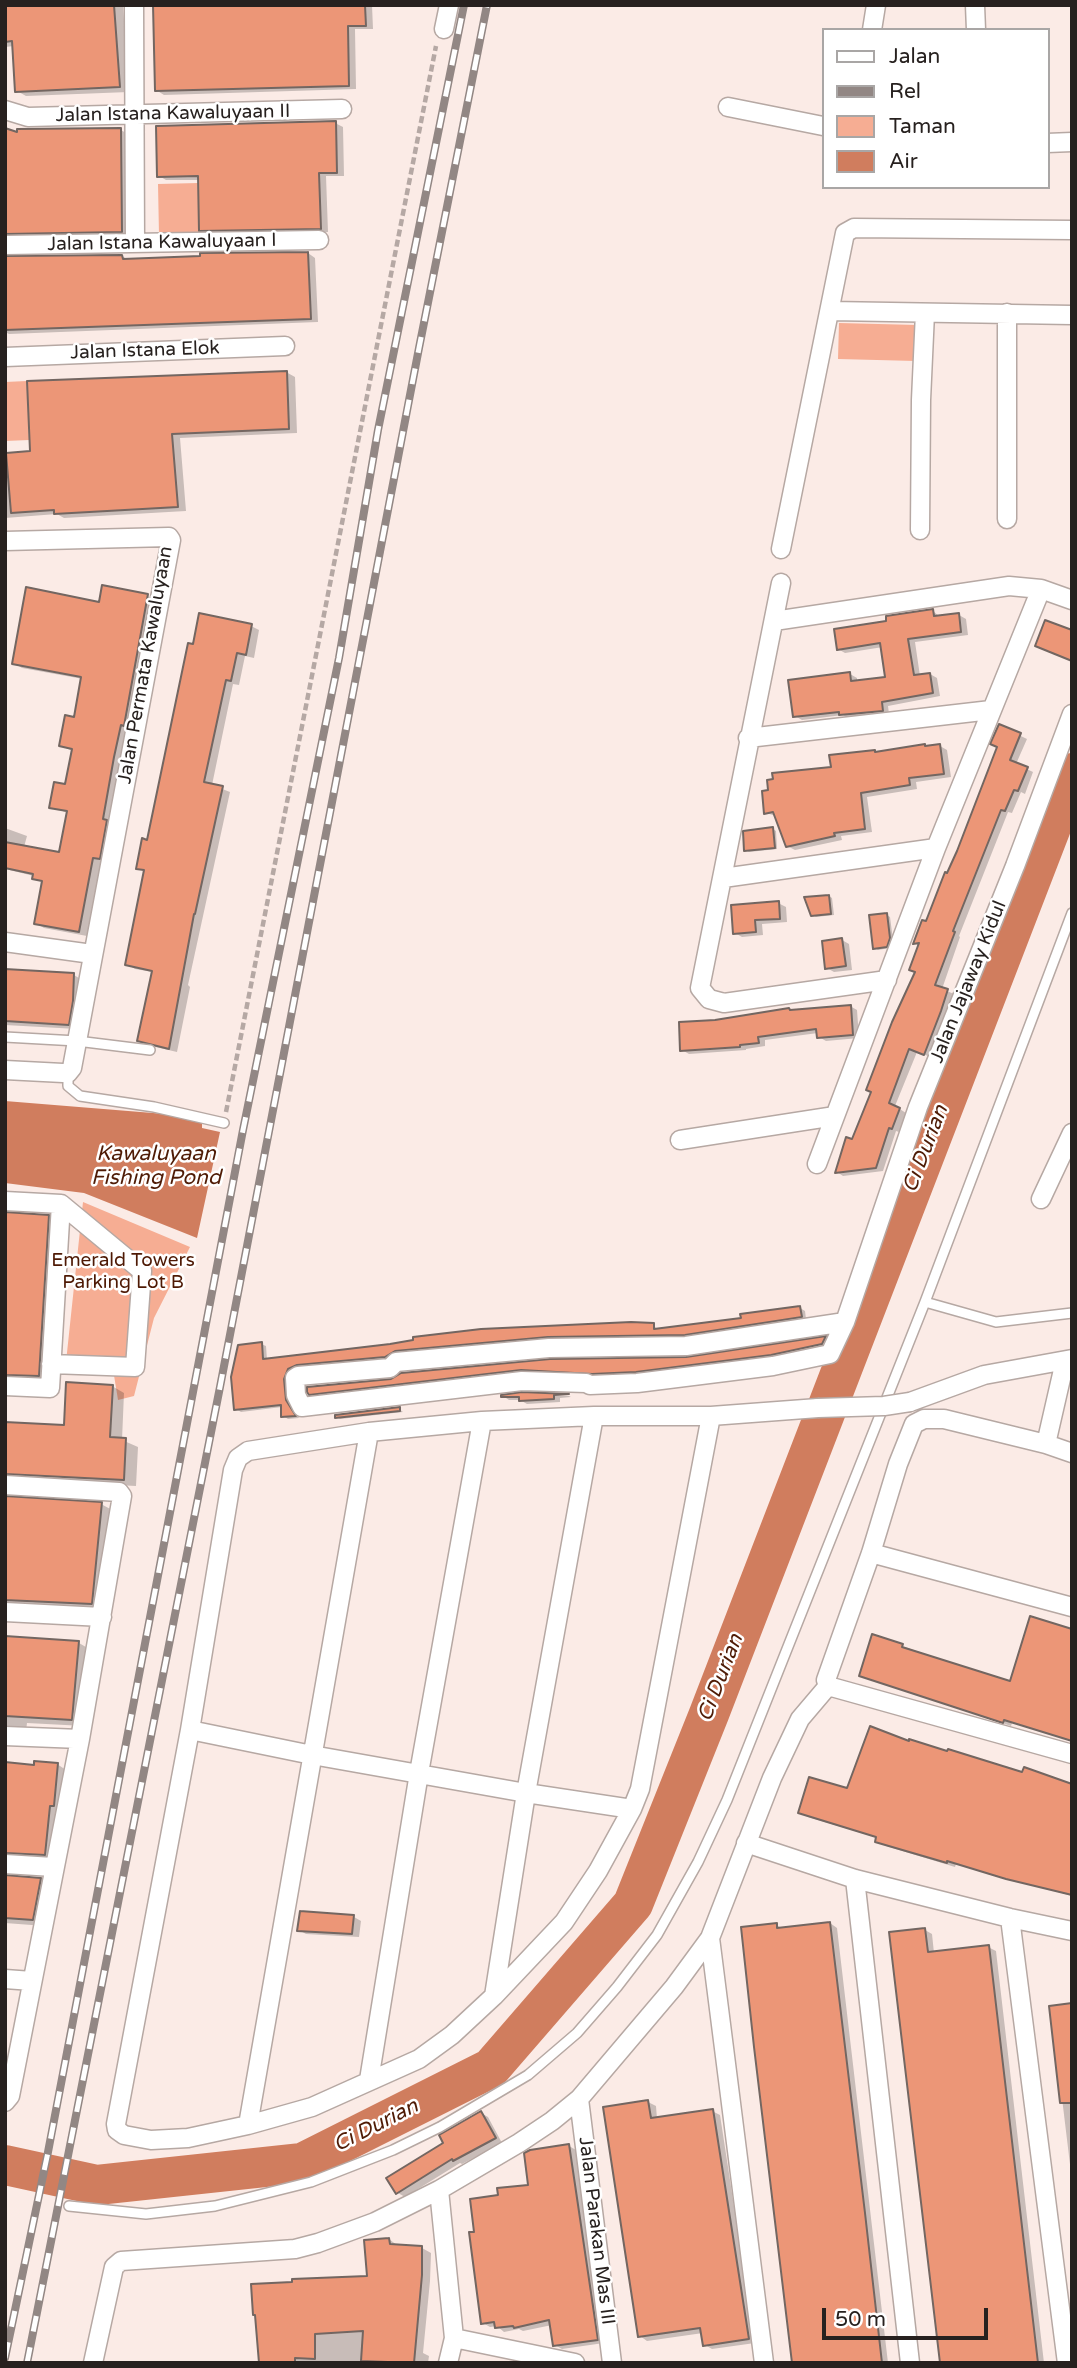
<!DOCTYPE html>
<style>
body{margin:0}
#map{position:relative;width:1077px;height:2368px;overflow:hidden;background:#fbebe6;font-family:"Varela Round",sans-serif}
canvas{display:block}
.frame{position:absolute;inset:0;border:7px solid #27211f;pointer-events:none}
.legend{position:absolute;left:822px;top:28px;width:228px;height:161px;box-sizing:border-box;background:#fff;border:2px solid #a9a6a5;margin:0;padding:9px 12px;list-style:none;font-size:21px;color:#27211f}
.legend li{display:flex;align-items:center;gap:14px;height:35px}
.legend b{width:35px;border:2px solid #a9a6a5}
.scale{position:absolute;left:822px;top:2308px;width:166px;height:32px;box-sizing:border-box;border:4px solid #27211f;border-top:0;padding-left:9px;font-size:21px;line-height:24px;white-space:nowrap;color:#27211f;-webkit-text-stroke:5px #fff;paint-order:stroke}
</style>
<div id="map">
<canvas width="1077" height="2368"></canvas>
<div class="frame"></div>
<ul class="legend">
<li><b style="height:9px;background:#fff"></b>Jalan</li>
<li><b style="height:9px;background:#928784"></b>Rel</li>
<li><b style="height:19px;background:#f6ad93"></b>Taman</li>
<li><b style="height:19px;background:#d07d5e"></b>Air</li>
</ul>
<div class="scale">50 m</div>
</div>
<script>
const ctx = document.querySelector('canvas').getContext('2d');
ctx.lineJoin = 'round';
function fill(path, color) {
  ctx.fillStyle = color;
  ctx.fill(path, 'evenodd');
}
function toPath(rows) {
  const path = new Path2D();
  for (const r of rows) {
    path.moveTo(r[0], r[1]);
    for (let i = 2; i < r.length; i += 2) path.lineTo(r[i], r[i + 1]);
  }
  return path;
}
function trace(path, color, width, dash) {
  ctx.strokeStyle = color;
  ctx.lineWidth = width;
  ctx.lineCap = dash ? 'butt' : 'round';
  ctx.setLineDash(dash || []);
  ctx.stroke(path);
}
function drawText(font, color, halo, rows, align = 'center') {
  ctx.font = font + ' "Varela Round",sans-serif';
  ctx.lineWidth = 5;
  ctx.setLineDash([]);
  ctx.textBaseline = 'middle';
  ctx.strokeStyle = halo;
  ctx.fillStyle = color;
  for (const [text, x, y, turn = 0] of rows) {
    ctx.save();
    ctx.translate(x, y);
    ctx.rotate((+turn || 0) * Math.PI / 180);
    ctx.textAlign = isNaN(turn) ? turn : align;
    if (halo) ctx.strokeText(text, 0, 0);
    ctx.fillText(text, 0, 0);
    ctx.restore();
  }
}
const green = toPath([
 [198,183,199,234,159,235,158,184],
 [839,323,917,325,916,361,838,359],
 [27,381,29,440,5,441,5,382],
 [83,1202,190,1247,154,1318,134,1396,118,1400,112,1363,66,1362]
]);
const water = toPath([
 [5,1101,202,1117,202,1128,220,1132,197,1238,84,1193,5,1183]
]);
const shadow = toPath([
 [5,5,123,5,129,92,26,96,17,91,14,46,5,47],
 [154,5,372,5,373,29,355,29,356,89,164,95,156,90],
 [335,123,343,127,344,176,326,176,328,232,208,234,201,229,199,180,166,180,159,176],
 [5,129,19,134,121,130,129,135,130,236,5,241],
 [308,253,315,258,318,322,9,334,5,332,5,258,122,256,130,261],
 [286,372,295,377,297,433,180,438,186,511,64,518,57,514,5,518,5,455,32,453],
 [147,596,155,600,108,863,101,862,87,936,44,928,36,923,43,883,34,876,5,869,5,828,27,836,24,847,61,854,68,813,51,807,67,786,73,751,61,746,75,719,83,679,22,668,14,663,100,604],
 [933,611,940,617,959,615,966,619,968,635,915,642,920,676,930,674,937,678,940,696,888,706,889,714,848,718,843,715,802,720,795,716,850,674,857,678,857,682,887,679,883,647,845,653,838,649,888,622],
 [251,626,259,630,254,658,245,656,239,685,233,684,212,785,230,792,188,985,190,987,177,1052,147,1045,139,1040,153,972,135,969,127,964,145,872,138,868,149,842,189,645],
 [1000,726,1027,739,1016,764,1033,772,1025,794,1021,792,1012,813,1008,812,959,936,960,937,942,989,954,994,931,1057,917,1052,895,1106,906,1113,899,1132,896,1131,883,1171,843,1176,837,1172,853,1141,917,973,920,946,915,943,927,923,948,875,998,747],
 [940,746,947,750,951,777,916,782,917,789,867,797,872,832,841,836,842,840,795,850,787,846,776,816,766,813,833,768],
 [773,829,776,831,777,849,749,852,746,850],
 [829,896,832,898,834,915,816,917,813,915],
 [778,903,786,907,787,922,762,924,763,935,742,937,735,933],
 [887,915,890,917,893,940,890,948,878,950,875,948],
 [842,940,849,944,852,970,834,972,827,968],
 [5,971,74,975,82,980,77,1029,5,1025],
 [850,1006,857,1010,859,1038,826,1041,819,1037,818,1033,765,1040,765,1046,746,1049,746,1050,689,1054,682,1050,715,1022],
 [5,1210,8,1214,48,1216,61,1224,51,1382,5,1386],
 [800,1308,805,1311,806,1319,691,1336,554,1338,400,1352,390,1359,303,1366,293,1371,288,1382,290,1404,299,1418,288,1419,283,1416,282,1407,241,1412,236,1409,261,1344,266,1346,267,1360,653,1325,658,1330,743,1320],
 [825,1338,831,1342,829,1347,779,1358,644,1374,600,1376,529,1372,317,1397,314,1396,530,1370,529,1367,313,1392,313,1395,309,1392,309,1388,392,1381,402,1375,550,1361,686,1359],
 [112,1386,124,1393,122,1440,138,1447,136,1486,19,1480,6,1491,7,1498,101,1504,114,1511,104,1610,5,1605,5,1423,66,1426],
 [523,1394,569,1396,571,1397,560,1398,560,1402,527,1404,520,1400,509,1400,503,1396],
 [399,1409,403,1412,340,1419,337,1417],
 [5,1638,79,1643,91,1650,84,1726,27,1723,26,1731,5,1731],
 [902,1646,1011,1683,1072,1740,1012,1723,1011,1726,861,1675],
 [910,1743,1023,1774,1072,1785,1072,1896,956,1864,955,1867,886,1846,877,1841,878,1838,808,1817,800,1813,848,1790],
 [5,1764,35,1767,57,1764,69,1772,57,1861,6,1870,7,1877,41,1879,53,1886,45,1926,5,1923],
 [301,1912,354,1917,361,1921,359,1937,306,1934,299,1930],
 [830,1923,837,1928,888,2363,794,2363,776,1925,784,1929],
 [925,1930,932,1934,934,1953,988,1947,996,1951,1044,2363,941,2363],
 [1072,2005,1072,2181,1051,2007],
 [648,2102,656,2106,657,2119,712,2111,720,2115,755,2343,712,2349,705,2345,703,2333,647,2341,640,2336],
 [481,2113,488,2117,502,2143,462,2164,460,2163,405,2197,398,2193,445,2143],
 [569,2146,576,2150,604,2343,562,2349,555,2345,552,2325,523,2331,519,2329,504,2332,497,2326,490,2327,483,2323,476,2233,500,2197,530,2187],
 [389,2239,398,2246,422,2248,431,2253,430,2281,423,2353,429,2356,428,2363,260,2363,369,2278]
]);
const river = toPath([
 [5,2165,97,2185,302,2163,491,2068,633,1904,709,1714,1072,773]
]);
const building = toPath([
 [5,5,114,5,120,87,15,92,12,41,5,42,5,5],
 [153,5,365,5,366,26,348,26,349,86,155,91,153,5],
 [336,121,337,173,319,173,321,229,199,231,198,176,157,177,156,126,336,121],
 [5,128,17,132,17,129,121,128,122,232,5,234,5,128],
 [308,252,311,319,5,330,5,256,122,255,123,259,200,256,200,253,308,252],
 [287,371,289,429,172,434,178,507,54,514,54,510,11,513,6,453,30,451,27,381,287,371],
 [102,585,148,594,124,726,121,725,114,757,103,819,107,820,100,859,93,858,79,932,34,924,42,881,32,879,33,874,5,868,5,842,59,852,67,811,49,808,54,782,65,784,72,749,59,746,65,715,74,717,81,677,12,664,26,587,99,602,102,585],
 [933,609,934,616,959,613,961,632,908,639,914,675,930,673,933,693,882,702,883,711,839,715,839,712,793,717,788,680,850,672,851,681,885,677,880,643,837,650,834,629,886,621,886,616,933,609],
 [199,613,252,624,246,655,237,653,231,681,226,680,204,782,223,786,195,914,194,914,169,1049,137,1041,152,971,125,965,144,870,136,869,142,838,147,840,188,643,193,644,199,613],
 [1045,620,1072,630,1072,661,1035,646,1045,620],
 [999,724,1021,733,1010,760,1028,767,1018,791,1014,790,1005,811,1001,810,953,931,955,932,935,985,948,989,941,1011,924,1055,909,1049,889,1103,900,1108,892,1129,889,1128,876,1168,835,1173,846,1137,852,1139,871,1092,866,1090,892,1022,915,972,909,970,919,943,913,944,922,920,926,921,945,872,947,873,957,851,997,747,990,744,999,724],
 [925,744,925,746,940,744,944,774,909,778,910,785,861,793,865,829,834,833,835,836,786,847,773,812,764,814,762,791,768,790,767,780,773,779,772,773,831,767,829,755,875,750,875,752,925,744],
 [773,827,775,848,744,851,743,831,773,827],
 [829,895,831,914,811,916,804,897,829,895],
 [779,901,780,919,755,920,756,932,733,934,731,905,779,901],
 [887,913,890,938,887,947,873,949,869,915,887,913],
 [842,938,846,966,825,969,822,941,842,938],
 [5,969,74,973,73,1001,69,1025,5,1021,5,969],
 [851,1005,853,1035,817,1038,816,1029,758,1037,759,1043,740,1045,740,1047,680,1051,679,1022,715,1020,789,1008,790,1010,851,1005],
 [5,1212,49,1215,39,1376,5,1375,5,1212],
 [800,1306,802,1317,685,1335,548,1337,395,1351,385,1357,297,1365,288,1369,284,1379,286,1400,296,1416,281,1417,281,1405,234,1410,231,1377,238,1345,262,1342,263,1359,390,1344,413,1340,413,1337,481,1329,631,1322,654,1323,654,1329,741,1318,740,1314,800,1306],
 [826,1336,822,1344,771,1355,636,1372,592,1374,521,1370,309,1395,307,1392,307,1387,391,1379,401,1373,550,1359,686,1357,826,1336],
 [66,1382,113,1385,110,1437,126,1438,124,1480,5,1474,5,1422,64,1425,66,1382],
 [522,1392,569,1394,554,1395,554,1399,519,1401,519,1397,501,1397,501,1395,522,1392],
 [400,1407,400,1411,335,1418,335,1415,400,1407],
 [5,1496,102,1502,92,1604,5,1600,5,1496],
 [1030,1616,1072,1629,1072,1741,1004,1720,1003,1723,859,1676,872,1634,903,1644,902,1647,1010,1681,1030,1616],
 [5,1636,79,1641,72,1720,5,1716,5,1636],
 [870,1726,909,1741,909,1739,947,1751,948,1749,1022,1772,1024,1767,1072,1784,1072,1895,1006,1879,947,1861,947,1863,875,1842,876,1837,798,1813,809,1777,847,1788,870,1726],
 [34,1761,58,1763,54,1806,50,1806,45,1855,5,1853,5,1762,34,1765,34,1761],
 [5,1875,41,1878,33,1920,5,1918,5,1875],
 [300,1911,354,1915,352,1934,297,1931,300,1911],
 [830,1922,865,2213,882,2363,792,2363,754,2047,741,1927,777,1923,777,1928,830,1922],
 [925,1928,928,1952,989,1945,1038,2363,940,2363,889,1932,925,1928],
 [1072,2003,1072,2103,1060,2103,1049,2006,1072,2003],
 [648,2100,651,2118,713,2109,749,2339,703,2346,700,2328,638,2337,603,2107,648,2100],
 [481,2111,496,2138,453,2161,452,2159,396,2194,386,2178,443,2143,439,2135,481,2111],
 [569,2144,598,2340,553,2346,549,2320,514,2328,513,2326,495,2328,494,2322,481,2324,469,2232,474,2232,470,2199,498,2195,497,2188,528,2185,524,2153,530,2150,569,2144],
 [389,2238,390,2244,422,2246,422,2275,414,2363,361,2361,363,2331,315,2334,315,2359,295,2358,295,2363,259,2363,255,2315,253,2315,251,2284,292,2282,292,2279,367,2276,364,2240,389,2238]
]);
const path = toPath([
 [226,1112,436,46]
]);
const service = toPath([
 [5,1037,77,1041,150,1050],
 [68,1073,68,1086,80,1096,154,1107,224,1123],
 [925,1302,996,1322,1072,1313],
 [69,2206,146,2214,215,2206,311,2182,393,2150,440,2127,528,2075,577,2033,617,1987,657,1935,698,1862,727,1800,925,1302,1072,913]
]);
const minor = toPath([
 [134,5,135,243],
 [975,5,976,30],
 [444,29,449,5],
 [872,30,876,5],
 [728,107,823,126],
 [5,110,28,117,342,109],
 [1047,143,1072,142],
 [5,245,319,240],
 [830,311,1072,315],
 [1007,313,1007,519],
 [5,357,285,346],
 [920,530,921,400,925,313],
 [5,541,169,537,171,540,72,1068,68,1073,63,1073,5,1070],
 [781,549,845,233,854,228,1072,230],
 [781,583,700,988,709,999,724,1003,887,980],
 [774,621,1009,586,1041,589,1072,600],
 [748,738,991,710],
 [723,878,936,848],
 [5,942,92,954],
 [680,1140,835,1116],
 [817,1164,936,848,1041,589],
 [1041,1199,1072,1133],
 [5,1201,61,1204,50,1388,5,1386],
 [845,1322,686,1346,549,1348,396,1362,390,1368,298,1376,295,1378,296,1395,302,1407,522,1381,586,1383,590,1385,637,1383,773,1366,830,1354,845,1322,918,1107,1015,866,1072,714],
 [51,1364,135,1367,142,1271,61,1204],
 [910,1402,984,1375,1072,1359],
 [711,1416,640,1789,632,1809,598,1871,564,1922,494,1996,452,2035,419,2059,312,2107,248,2125,188,2138,151,2140,124,2135,117,2130,116,2124,190,1730,233,1470,238,1458,248,1451,369,1432,482,1421,594,1416,711,1416,818,1408],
 [1046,1444,1065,1361],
 [5,1485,119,1492,122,1496,80,1739,10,2096,5,2102],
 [871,1553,1072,1607],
 [5,1612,102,1617],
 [828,1686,1072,1754],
 [190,1730,312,1755,526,1793,632,1809],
 [5,1736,80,1739],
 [746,1843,855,1879,1010,1918,1072,1931],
 [5,1864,53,1867],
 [855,1879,910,2363],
 [1010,1918,1067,2363],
 [710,1938,764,2363],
 [5,1979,32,1981],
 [494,1996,526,1793,594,1416],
 [369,2080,419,1773,482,1421],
 [579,2099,612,2363],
 [248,2125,369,1432],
 [439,2190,454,2338,448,2363],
 [454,2338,575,2363],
 [93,2363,114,2267,121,2261,295,2249,318,2243,375,2222,439,2190,519,2143,552,2121,579,2099,674,1987,710,1938,772,1778,800,1719,828,1686,826,1680,871,1553,898,1464,914,1424,924,1419,944,1419,1046,1444,1072,1453]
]);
const rail = toPath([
 [5,2358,48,2152,243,1130,339,658,378,430,464,5],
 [27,2363,220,1387,419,348,487,5]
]);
const minorBridge = toPath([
 [818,1408,884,1406,910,1402]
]);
const streetNames = [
 ["Jalan Istana Kawaluyaan II",173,114,-1],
 ["Jalan Istana Kawaluyaan I",162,243,-1],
 ["Jalan Istana Elok",145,351,-2],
 ["Jalan Permata Kawaluyaan",146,665,-80],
 ["Jalan Jajaway Kidul",969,982,-68],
 ["Jalan Parakan Mas III",596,2231,83]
];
const parkNames = [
 ["Emerald Towers",123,1261],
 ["Parking Lot B",123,1283]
];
const waterNames = [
 ["Ci Durian",926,1149,-69],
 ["Kawaluyaan",156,1154],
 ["Fishing Pond",156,1178],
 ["Ci Durian",721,1678,-69],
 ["Ci Durian",376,2126,-27]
];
fill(green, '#f6ad93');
fill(water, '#d07d5e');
fill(shadow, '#0003');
trace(river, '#d07d5e', 40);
fill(building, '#ec9677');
trace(building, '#736661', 2);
trace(service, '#b6a8a3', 12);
trace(minor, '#b6a8a3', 21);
trace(path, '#b5a8a4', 4.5, [7, 3.5]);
trace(service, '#fff', 9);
trace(minor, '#fff', 18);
trace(rail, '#928784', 8);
trace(rail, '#fff', 5, [16]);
trace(minorBridge, '#b6a8a3', 21, []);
trace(minorBridge, '#fff', 18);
drawText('19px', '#27211f', '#fff', streetNames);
drawText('19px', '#4e1904', '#fff', parkNames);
drawText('italic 21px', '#4f1b05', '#fff', waterNames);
</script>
